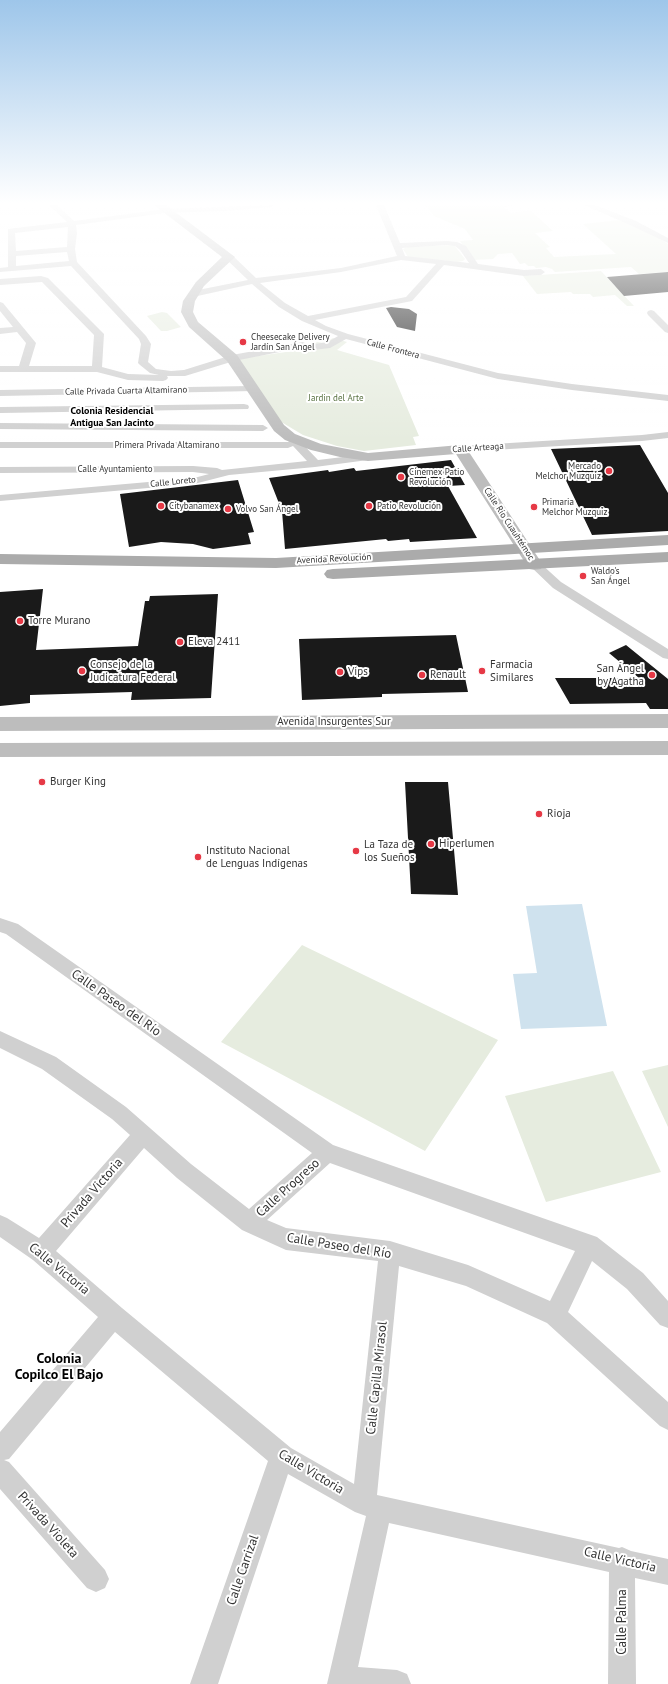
<!DOCTYPE html>
<meta charset="utf-8">
<style>
body{margin:0}
canvas{display:block;background:#fff}
</style>
<canvas width="668" height="1684"></canvas>
<script>
const ctx = document.querySelector('canvas').getContext('2d');
ctx.lineJoin = 'round';
function fill(path, color) {
  ctx.fillStyle = color;
  ctx.fill(path, 'evenodd');
}
function toPath(rows) {
  const path = new Path2D();
  for (const r of rows) {
    path.moveTo(r[0], r[1]);
    for (let i = 2; i < r.length; i += 2) path.lineTo(r[i], r[i + 1]);
  }
  return path;
}
function trace(path, color, width, dash) {
  ctx.strokeStyle = color;
  ctx.lineWidth = width;
  ctx.lineCap = dash ? 'butt' : 'round';
  ctx.setLineDash(dash || []);
  ctx.stroke(path);
}
function drawText(font, color, halo, rows, align = 'center') {
  ctx.font = font + ' "PT Sans",sans-serif';
  ctx.lineWidth = 4;
  ctx.setLineDash([]);
  ctx.textBaseline = 'middle';
  ctx.strokeStyle = halo;
  ctx.fillStyle = color;
  for (const [text, x, y, turn = 0] of rows) {
    ctx.save();
    ctx.translate(x, y);
    ctx.rotate((+turn || 0) * Math.PI / 180);
    ctx.textAlign = isNaN(turn) ? turn : align;
    if (halo) ctx.strokeText(text, 0, 0);
    ctx.fillText(text, 0, 0);
    ctx.restore();
  }
}
const green = toPath([
 [425,205,512,205,504,207,511,213,530,210,553,231,535,233,550,247,546,248,554,257,616,254,583,224,620,220,651,233,668,244,668,272,639,274,631,267,555,272,552,269,546,267,536,268,534,266,528,266,525,263,520,264,512,253,498,254,493,259,473,260,460,241,473,240,465,229,434,216],
 [454,245,465,259,463,261,457,262,408,257,403,249,407,247],
 [601,271,634,306,627,306,615,295,593,297,590,294,573,294,571,292,537,294,523,276],
 [162,312,167,313,181,327,167,331,161,331,147,316],
 [333,338,347,342,337,350,389,365,419,436,413,437,416,445,364,451,337,446,303,435,278,420,237,359,307,349,317,342,324,343],
 [302,945,498,1040,425,1151,221,1042],
 [668,1065,668,1127,642,1071],
 [613,1071,661,1172,546,1202,505,1096]
]);
const water = toPath([
 [582,904,607,1026,521,1029,513,974,537,973,526,906]
]);
const building = toPath([
 [668,272,668,292,624,296,607,277],
 [391,307,409,309,417,314,415,331,397,327,386,308],
 [640,445,668,493,668,531,592,535,551,449],
 [451,460,465,485,448,486,477,538,410,542,409,539,388,541,386,539,285,549,282,511,269,478,328,470,329,472,354,468,356,471],
 [238,480,254,532,248,533,251,544,213,549,193,544,161,542,129,547,120,494],
 [43,589,36,650,138,646,145,601,149,601,150,596,218,594,211,698,131,700,132,692,30,695,30,703,0,706,0,592],
 [456,635,468,692,382,694,382,697,302,700,299,639],
 [626,645,668,679,668,709,650,709,646,703,570,704,555,678,639,678,609,653],
 [405,782,448,782,458,895,411,894]
]);
const street = toPath([
 [49,205,57,205,74,221,165,209,274,205,271,207,226,211,165,213,76,225,77,233,75,249,77,262,146,336,151,344,148,362,156,369,171,371,184,370,232,355,303,342,308,345,328,342,338,336,302,321,279,307,252,284,193,297,189,294,193,291,248,280,226,259,226,255,232,255,256,278,341,268,397,256,376,205,384,205,400,243,447,241,457,242,466,246,478,264,524,270,541,269,545,272,541,275,524,276,444,265,412,301,315,320,326,326,348,334,498,373,572,384,668,395,668,401,572,390,498,379,346,339,330,348,305,351,300,348,234,361,185,376,167,376,168,378,166,380,163,381,128,380,97,372,0,372,0,366,19,366,26,343,17,332,0,334,0,328,13,327,0,311,0,302,3,303,36,343,29,366,92,366,94,335,42,282,0,285,0,279,41,276,48,278,104,334,102,367,128,374,159,375,150,373,140,365,138,363,141,344,139,339,71,266,0,272,0,268,8,267,8,229,67,222,49,205],
 [68,227,67,247,16,251,15,233,68,227],
 [447,245,455,246,460,250,469,263,405,256,402,248,447,245],
 [67,252,69,261,16,266,16,256,67,252],
 [401,260,436,264,406,297,308,316,285,303,260,283,341,272,401,260],
 [584,205,595,205,636,221,668,238,668,243,630,225,584,205],
 [651,310,654,311,668,325,668,333,665,332,648,315,647,313,648,311,651,310],
 [251,386,256,389,255,391,0,396,0,390,251,386],
 [244,404,248,405,249,407,248,409,0,413,0,407,244,404],
 [0,423,263,425,268,428,263,431,0,429,0,423],
 [668,432,668,438,642,441,460,452,455,449,460,446,642,435,668,432],
 [290,434,294,435,318,460,368,454,373,457,368,460,315,467,229,475,194,484,0,501,0,495,194,478,209,474,193,472,0,473,0,467,193,466,217,468,222,470,307,461,293,446,288,448,0,448,0,442,289,442,285,437,290,434],
 [535,561,539,562,561,582,668,649,668,659,663,658,553,588,529,565,531,562,535,561],
 [0,918,18,924,333,1145,597,1237,643,1273,668,1301,668,1328,660,1325,627,1289,592,1261,568,1312,668,1402,668,1430,660,1426,547,1323,466,1286,399,1266,377,1495,619,1548,622,1547,631,1551,668,1559,668,1585,635,1578,636,1684,608,1684,609,1572,389,1523,358,1667,397,1670,407,1674,411,1684,327,1684,366,1516,355,1512,288,1474,218,1684,190,1684,268,1461,115,1332,9,1459,4,1460,9,1462,105,1570,109,1579,105,1588,96,1592,87,1588,0,1489,0,1432,98,1317,33,1260,0,1237,0,1215,7,1218,39,1238,130,1135,112,1119,42,1069,0,1048,0,1031,56,1057,126,1107,191,1164,249,1209,312,1153,6,934,0,932,0,918],
 [144,1148,177,1178,242,1230,286,1250,378,1261,354,1484,291,1448,122,1308,56,1251,144,1148],
 [330,1163,575,1251,550,1301,468,1265,390,1241,286,1228,267,1220,330,1163]
]);
const secondary = toPath([
 [154,205,166,205,235,257,204,286,195,301,193,312,198,322,237,355,284,425,295,434,321,444,368,453,460,445,465,446,543,565,541,569,535,570,529,569,456,454,368,461,340,457,311,450,285,440,274,431,227,361,189,327,181,312,183,301,196,282,222,257,154,205],
 [668,714,668,728,0,731,0,717,668,714],
 [668,741,668,755,0,757,0,743,668,741]
]);
const primary = toPath([
 [668,535,668,545,276,568,0,564,0,554,276,558,668,535],
 [668,552,668,562,333,579,327,578,324,574,327,570,333,569,668,552]
]);
const markers = [
 [243,342,4,"#e63946"],
 [609,471,4,"#e63946"],
 [401,477,4,"#e63946"],
 [161,506,4,"#e63946"],
 [369,506,4,"#e63946"],
 [534,507,4,"#e63946"],
 [228,509,4,"#e63946"],
 [583,576,4,"#e63946"],
 [20,621,4,"#e63946"],
 [180,642,4,"#e63946"],
 [82,671,4,"#e63946"],
 [482,671,4,"#e63946"],
 [340,672,4,"#e63946"],
 [422,675,4,"#e63946"],
 [652,675,4,"#e63946"],
 [42,782,4,"#e63946"],
 [539,814,4,"#e63946"],
 [431,844,4,"#e63946"],
 [356,851,4,"#e63946"],
 [198,857,4,"#e63946"]
];
const farPoinames = [
 ["Cheesecake Delivery",251,337],
 ["Jardín San Ángel",251,347],
 ["Mercado",601,466,"right"],
 ["Melchor Muzquiz",601,476,"right"],
 ["Cinemex Patio",409,472],
 ["Revolución",409,482],
 ["Primaria",542,502],
 ["Melchor Muzquiz",542,512],
 ["Citybanamex",169,506],
 ["Patio Revolución",377,506],
 ["Volvo San Ángel",236,509],
 ["Waldo's",591,571],
 ["San Ángel",591,581]
];
const farStreetnames = [
 ["Calle Frontera",393,349,15],
 ["Calle Privada Cuarta Altamirano",126,391,-1],
 ["Primera Privada Altamirano",167,445],
 ["Calle Arteaga",478,448,-4],
 ["Calle Ayuntamiento",115,469],
 ["Calle Loreto",173,482,-6],
 ["Calle Río Cuauhtémoc",509,524,57],
 ["Avenida Revolución",334,559,-3]
];
const farParknames = [
 ["Jardin del Arte",336,398]
];
const farNeighbourhoodnames = [
 ["Colonia Residencial",112,411],
 ["Antigua San Jacinto",112,423]
];
const poiNames = [
 ["Torre Murano",28,621],
 ["Eleva 2411",188,642],
 ["Consejo de la",90,665],
 ["Judicatura Federal",90,678],
 ["Farmacia",490,665],
 ["Similares",490,678],
 ["San Ángel",644,669,"right"],
 ["by Agatha",644,682,"right"],
 ["Vips",348,672],
 ["Renault",430,675],
 ["Burger King",50,782],
 ["Rioja",547,814],
 ["Hiperlumen",439,844],
 ["La Taza de",364,845],
 ["los Sueños",364,858],
 ["Instituto Nacional",206,851],
 ["de Lenguas Indígenas",206,864]
];
const streetNames = [
 ["Avenida Insurgentes Sur",334,722]
];
const nearStreetnames = [
 ["Calle Paseo del Río",116,1003,35],
 ["Calle Progreso",288,1188,-42],
 ["Privada Victoria",92,1193,-49],
 ["Calle Paseo del Río",339,1246,9],
 ["Calle Victoria",59,1269,39],
 ["Calle Capilla Mirasol",377,1378,-84],
 ["Calle Victoria",311,1472,31],
 ["Privada Violeta",48,1525,48],
 ["Calle Victoria",620,1560,13],
 ["Calle Carrizal",243,1570,-71],
 ["Calle Palma",622,1622,-90]
];
const nearNeighbourhoodnames = [
 ["Colonia",59,1359],
 ["Copilco El Bajo",59,1375]
];
fill(green, '#e6ecdf');
fill(water, '#cfe2ee');
fill(building, '#1a1a1a');
fill(street, '#d0d0d0');
fill(secondary, '#bdbdbd');
fill(primary, '#ababab');
const sky = ctx.createLinearGradient(0, 0, 0, 441);
sky.addColorStop(0, '#9ec6ea');
sky.addColorStop(0.46, '#fff');
sky.addColorStop(1, '#ffffff00');
ctx.fillStyle = sky;
ctx.fillRect(0, 0, 668, 441);
for (const [x, y, r, color] of markers) {
  const dot = new Path2D();
  dot.arc(x, y, r, 0, 2 * Math.PI);
  ctx.fillStyle = color;
  ctx.fill(dot);
  trace(dot, '#fff', 1.5);
}
drawText('9px', '#333', '#fff', farPoinames, 'left');
drawText('9px', '#333', '#fff', farStreetnames);
drawText('9px', '#56703f', '#fff', farParknames);
drawText('bold 10px', '#000', '#fff', farNeighbourhoodnames);
drawText('11px', '#333', '#fff', poiNames, 'left');
drawText('11px', '#333', '#fff', streetNames);
drawText('13px', '#333', '#fff', nearStreetnames);
drawText('bold 14px', '#000', '#fff', nearNeighbourhoodnames);
</script>
